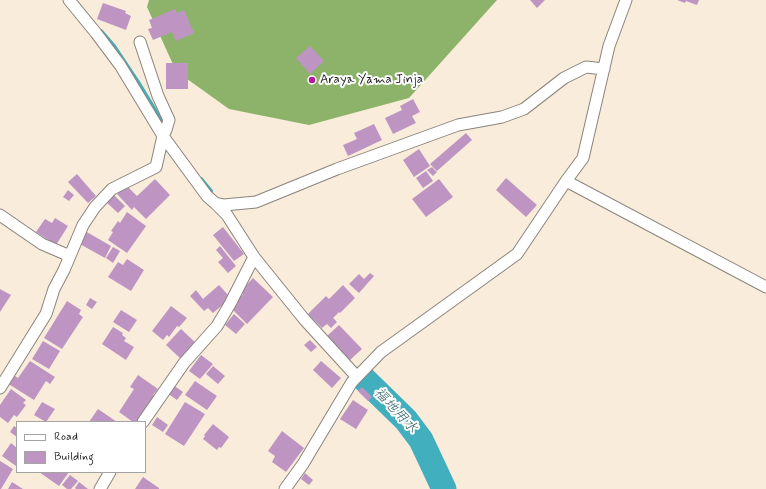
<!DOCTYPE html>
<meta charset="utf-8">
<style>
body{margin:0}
#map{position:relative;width:766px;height:489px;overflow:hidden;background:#f9ecdb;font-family:Mynerve,sans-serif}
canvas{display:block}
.legend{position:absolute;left:16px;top:421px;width:130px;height:52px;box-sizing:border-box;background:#fff;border:1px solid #a4a4a4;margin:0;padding:5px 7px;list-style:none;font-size:12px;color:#1c1c1c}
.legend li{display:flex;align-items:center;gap:8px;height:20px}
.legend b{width:20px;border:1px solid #a4a4a4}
</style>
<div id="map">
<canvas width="766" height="489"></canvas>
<ul class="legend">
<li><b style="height:5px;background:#fff"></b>Road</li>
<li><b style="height:11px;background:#be95c2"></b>Building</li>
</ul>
</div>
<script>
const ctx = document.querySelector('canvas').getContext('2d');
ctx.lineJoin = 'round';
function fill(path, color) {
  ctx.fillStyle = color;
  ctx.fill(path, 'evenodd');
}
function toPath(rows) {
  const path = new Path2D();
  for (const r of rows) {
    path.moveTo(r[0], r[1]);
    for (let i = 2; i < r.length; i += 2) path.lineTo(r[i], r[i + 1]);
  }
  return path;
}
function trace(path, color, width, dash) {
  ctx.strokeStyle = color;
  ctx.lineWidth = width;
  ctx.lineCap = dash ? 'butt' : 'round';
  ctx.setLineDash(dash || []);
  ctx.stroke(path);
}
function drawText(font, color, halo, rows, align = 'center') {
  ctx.font = font + ' Mynerve,"Klee One",sans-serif';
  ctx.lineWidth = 4;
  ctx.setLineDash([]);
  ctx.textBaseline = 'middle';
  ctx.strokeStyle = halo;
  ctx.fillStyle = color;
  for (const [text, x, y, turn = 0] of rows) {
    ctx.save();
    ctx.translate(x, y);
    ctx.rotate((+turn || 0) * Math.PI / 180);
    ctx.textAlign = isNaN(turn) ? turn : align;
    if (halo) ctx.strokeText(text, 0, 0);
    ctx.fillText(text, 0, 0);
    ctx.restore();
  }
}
const forest = toPath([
 [149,0,497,0,409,98,309,125,229,109,176,71,147,7]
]);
const stream = toPath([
 [101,31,114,46,138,82,163,123],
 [201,179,211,191]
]);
const river = toPath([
 [363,378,406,420,421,440,444,489]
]);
const building = toPath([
 [530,0,545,0,537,8],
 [677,0,699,0,697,5,686,1,685,3],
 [103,3,126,11,125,13,131,16,126,30,97,19],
 [175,9,177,13,184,10,194,33,176,41,172,32,153,40,148,29,152,28,149,20],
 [310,46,324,61,310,74,296,58],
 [166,63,188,63,188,89,166,89],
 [413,99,420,112,412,116,416,123,393,134,385,118,402,110,400,106],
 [374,124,382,140,348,156,343,145,357,139,354,133],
 [466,133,472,140,437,171,430,164],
 [419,149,430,166,414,177,403,160],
 [432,167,437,172,433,176,427,170],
 [426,171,433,181,423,188,416,178],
 [77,174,96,196,88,203,68,182],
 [506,178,537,205,526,217,496,190],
 [155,179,170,195,146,219,134,207,132,210,117,194,126,185,137,196],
 [439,179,453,197,426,217,412,199],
 [68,190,74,195,69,201,63,197],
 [112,193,125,206,118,213,104,200],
 [127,212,146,226,127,253,108,240,113,232,111,231,118,221,120,223],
 [55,218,68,226,56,245,36,232,45,219,52,223],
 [223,227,244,254,234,261,213,235],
 [85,231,111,246,105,258,78,243],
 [220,246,236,266,228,273,218,262,223,258,216,250],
 [113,247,120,251,113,263,106,258],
 [127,259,144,270,131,291,108,277,118,262,123,265],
 [370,273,374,276,359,293,349,284,359,274,364,279],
 [253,278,273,297,247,324,232,309,238,303,236,302,243,294,240,292],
 [219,285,229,296,226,302,213,313,208,308,204,311,190,296,196,290,203,299],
 [343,285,355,298,340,313,339,312,333,318,337,322,331,328,327,324,322,328,308,314,326,296,329,299],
 [0,289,11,295,0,312],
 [90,298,97,302,92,309,86,305],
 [67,301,81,310,79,314,83,317,62,349,44,338],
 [171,306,187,318,179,327,177,326,169,337,167,335,163,340,152,331],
 [121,310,137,320,129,332,113,322],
 [234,314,245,324,236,334,225,325],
 [339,325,362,349,350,360,327,336],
 [113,327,123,333,122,335,126,338,124,341,134,347,126,360,102,344],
 [181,329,196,343,181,359,166,345],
 [310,340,317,347,311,352,304,345],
 [43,341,60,351,49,369,32,359],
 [201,355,213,364,200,379,189,371],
 [30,361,55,377,50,384,46,381,34,400,7,383,12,374,18,378],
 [321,361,341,378,332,388,313,370],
 [213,366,225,376,218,384,206,374],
 [138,375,158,389,153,395,156,396,138,422,133,422,119,412,134,389,130,387],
 [195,381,217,396,207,410,185,395],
 [173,385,183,392,177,400,167,393],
 [362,387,372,397,368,401,358,391],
 [11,389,26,400,23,403,26,405,17,417,14,415,8,423,0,417,0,405],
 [353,400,368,410,356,429,340,419],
 [42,402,55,409,46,422,34,415],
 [185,402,205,414,184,446,165,434],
 [98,409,117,422,89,422],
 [157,417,168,425,163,432,152,425],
 [213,424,229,437,221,448,219,447,217,450,203,439,205,436,204,435],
 [14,426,17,428,17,437,10,432],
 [282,431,304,448,286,472,272,462,275,456,268,451],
 [11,443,17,448,17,464,16,466,2,456],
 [0,461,13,469,1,489,0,489],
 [39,472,69,472,59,486],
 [305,473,313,480,309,485,301,479],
 [70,475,78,481,71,489,67,489,62,485],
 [143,477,159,488,159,489,135,489],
 [12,482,23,489,8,489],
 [79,482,88,489,76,489,75,488]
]);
const minor = toPath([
 [69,0,96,33,120,65,163,136,207,196,215,203,224,205,256,202,337,169,458,125,502,117,524,109,564,78,586,67,604,69],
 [566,181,766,287],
 [215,203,227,215,254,257,304,319,357,377],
 [0,215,42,244,70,256],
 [0,388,46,314,54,289,64,270,83,225,95,207,112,189,156,167,163,136,166,130,169,120,158,96,140,42],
 [143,422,184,363,217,326,230,304,254,257],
 [100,489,110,472],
 [285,489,303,464,352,382,381,352,517,254,566,181,583,158,609,46,626,0]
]);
const markers = [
 [312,80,4,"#b5179e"]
];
const poiNames = [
 ["Araya Yama Jinja",320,80]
];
const waterNames = [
 ["福地用水",395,411,47]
];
fill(forest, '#8cb369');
trace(stream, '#41afbd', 4);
trace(river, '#41afbd', 25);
fill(building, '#be95c2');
trace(minor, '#8a847c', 13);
trace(minor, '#fff', 11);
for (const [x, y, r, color] of markers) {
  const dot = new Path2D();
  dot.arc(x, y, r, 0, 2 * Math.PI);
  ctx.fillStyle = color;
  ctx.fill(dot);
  trace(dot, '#fff', 1.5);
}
drawText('13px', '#1c1c1c', '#fff', poiNames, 'left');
drawText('italic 14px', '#2d5e64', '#fff', waterNames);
</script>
